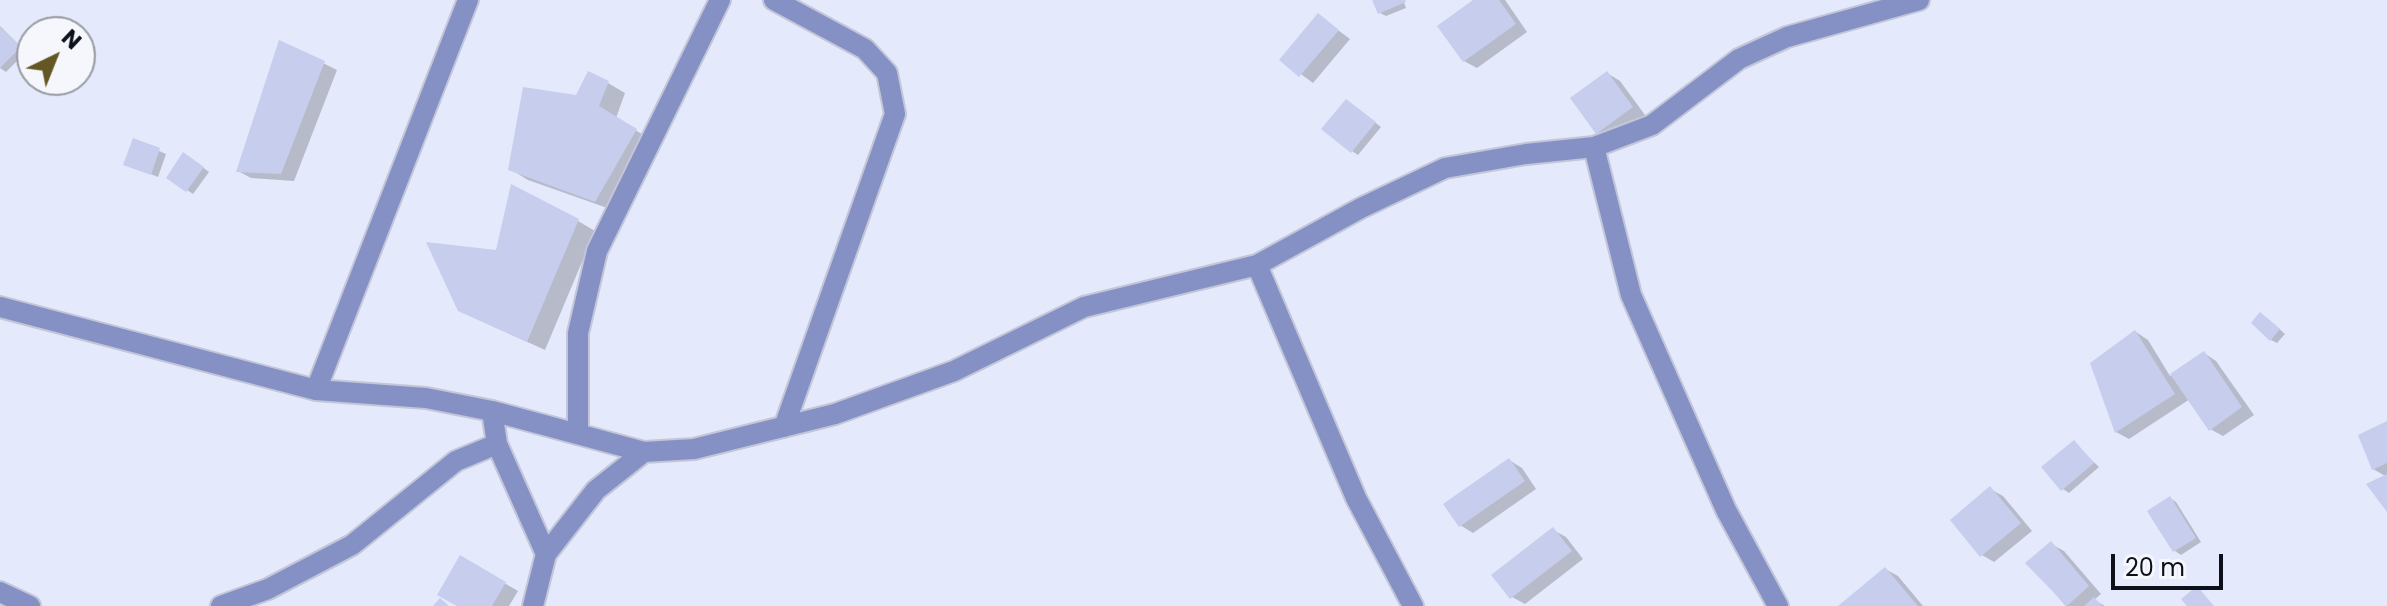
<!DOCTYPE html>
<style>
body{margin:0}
#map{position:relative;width:2387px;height:606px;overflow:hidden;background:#e4e9fc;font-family:Poppins,sans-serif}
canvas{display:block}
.north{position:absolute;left:16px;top:16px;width:80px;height:80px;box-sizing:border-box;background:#f5f7fd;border:2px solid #989ba2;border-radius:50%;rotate:43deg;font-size:22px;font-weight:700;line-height:32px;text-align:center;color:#0d101a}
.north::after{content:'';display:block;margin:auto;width:28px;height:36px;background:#645724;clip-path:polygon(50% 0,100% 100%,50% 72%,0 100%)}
.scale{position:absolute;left:2111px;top:554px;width:112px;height:36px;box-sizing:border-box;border:4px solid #0d101a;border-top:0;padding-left:10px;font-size:24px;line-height:28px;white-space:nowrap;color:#0d101a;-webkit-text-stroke:6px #f5f7fd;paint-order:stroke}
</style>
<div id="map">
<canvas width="2387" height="606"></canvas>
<div class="north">N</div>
<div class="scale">20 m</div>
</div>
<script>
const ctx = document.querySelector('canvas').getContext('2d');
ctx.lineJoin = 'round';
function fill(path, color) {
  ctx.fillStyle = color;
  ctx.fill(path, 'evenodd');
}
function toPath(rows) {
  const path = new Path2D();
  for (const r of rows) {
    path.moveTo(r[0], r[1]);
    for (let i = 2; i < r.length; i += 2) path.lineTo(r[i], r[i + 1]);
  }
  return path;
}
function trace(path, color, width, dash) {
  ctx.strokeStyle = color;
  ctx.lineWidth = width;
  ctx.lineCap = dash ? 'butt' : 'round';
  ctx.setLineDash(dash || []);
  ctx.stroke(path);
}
const shadow = toPath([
 [1375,0,1403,0,1406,8,1386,16,1380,13],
 [1476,0,1505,0,1527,32,1477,68,1464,61],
 [1319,16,1350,39,1313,83,1282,60],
 [0,26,26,52,6,72,0,68],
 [281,42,337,70,294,181,251,178,238,171],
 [1607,73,1620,81,1645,115,1611,140,1598,132],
 [608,83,625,93,616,118,653,141,613,210,528,180,510,169,577,97],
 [1352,105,1381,127,1358,155,1352,151],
 [134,140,166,154,158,177,125,164],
 [190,158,209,172,193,194,187,190],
 [578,221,595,231,545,350,479,320,498,252],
 [2267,318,2285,334,2277,343,2271,340],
 [2136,332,2148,340,2170,376,2204,353,2216,361,2254,415,2223,436,2210,429,2190,399,2129,439,2116,432],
 [2387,423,2387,508,2387,477,2373,469],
 [2074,443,2099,467,2069,493,2063,489],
 [1509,460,1522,468,1536,489,1473,533,1460,525],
 [1990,489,2003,496,2032,531,1994,562,1982,555],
 [2170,498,2176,502,2201,542,2181,555,2175,551],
 [1553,530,1566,537,1583,559,1525,604,1512,597],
 [2051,544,2064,551,2101,594,2094,600,2105,606,2066,606,2028,563],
 [461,558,518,591,509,606,461,606],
 [1885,569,1898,576,1923,606,1842,606]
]);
const building = toPath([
 [1372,0,1405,0,1406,2,1378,14],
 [1473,0,1499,0,1516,24,1463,62,1437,26],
 [1318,13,1339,30,1299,77,1279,60],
 [0,27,21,47,0,68],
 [279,40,325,61,281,174,236,172],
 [588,71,609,81,599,106,637,129,595,202,508,170,523,87,576,95],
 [1607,71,1633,107,1596,134,1570,98],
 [1346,99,1376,122,1351,153,1321,129],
 [133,138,160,148,151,175,123,165],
 [183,152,204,167,186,192,166,178],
 [511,184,579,219,527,342,458,311,426,242,496,250],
 [2260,312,2280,329,2270,341,2251,323],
 [2135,330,2175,394,2115,433,2090,363],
 [2204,351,2242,407,2209,431,2170,374],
 [2387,421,2387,463,2372,470,2358,435],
 [2074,440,2094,463,2061,491,2041,467],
 [1509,458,1525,481,1459,527,1443,504],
 [2387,474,2387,512,2366,484],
 [1990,486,2021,523,1980,557,1950,520],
 [2170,496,2196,538,2173,552,2147,511],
 [1553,527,1572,551,1510,599,1491,575],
 [2051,541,2089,586,2067,606,2025,563],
 [460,555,506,582,492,606,457,606,437,595],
 [1885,567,1918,606,1838,606],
 [2197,586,2214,606,2187,606,2181,599],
 [2094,597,2102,606,2084,606],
 [440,598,449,606,433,606]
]);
const minor = toPath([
 [774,0,865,49,887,73,895,114,784,427],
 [1594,147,1631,295,1726,510,1778,606],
 [1257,265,1356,498,1413,606],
 [0,307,316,390,426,398,492,411,644,452,694,449,835,414,954,371,1084,307,1257,265,1361,208,1445,168,1526,154,1594,147,1652,125,1739,59,1787,37,1919,0],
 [316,390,468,0],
 [492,411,497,444,546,554],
 [578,434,578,333,597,251,720,0],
 [0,592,30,606],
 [221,606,268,589,352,545,456,461,497,444],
 [533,606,546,554,596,490,644,452]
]);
fill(shadow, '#0003');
fill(building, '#c6cded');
trace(minor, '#c2c6d8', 24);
trace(minor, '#8591c4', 20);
</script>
